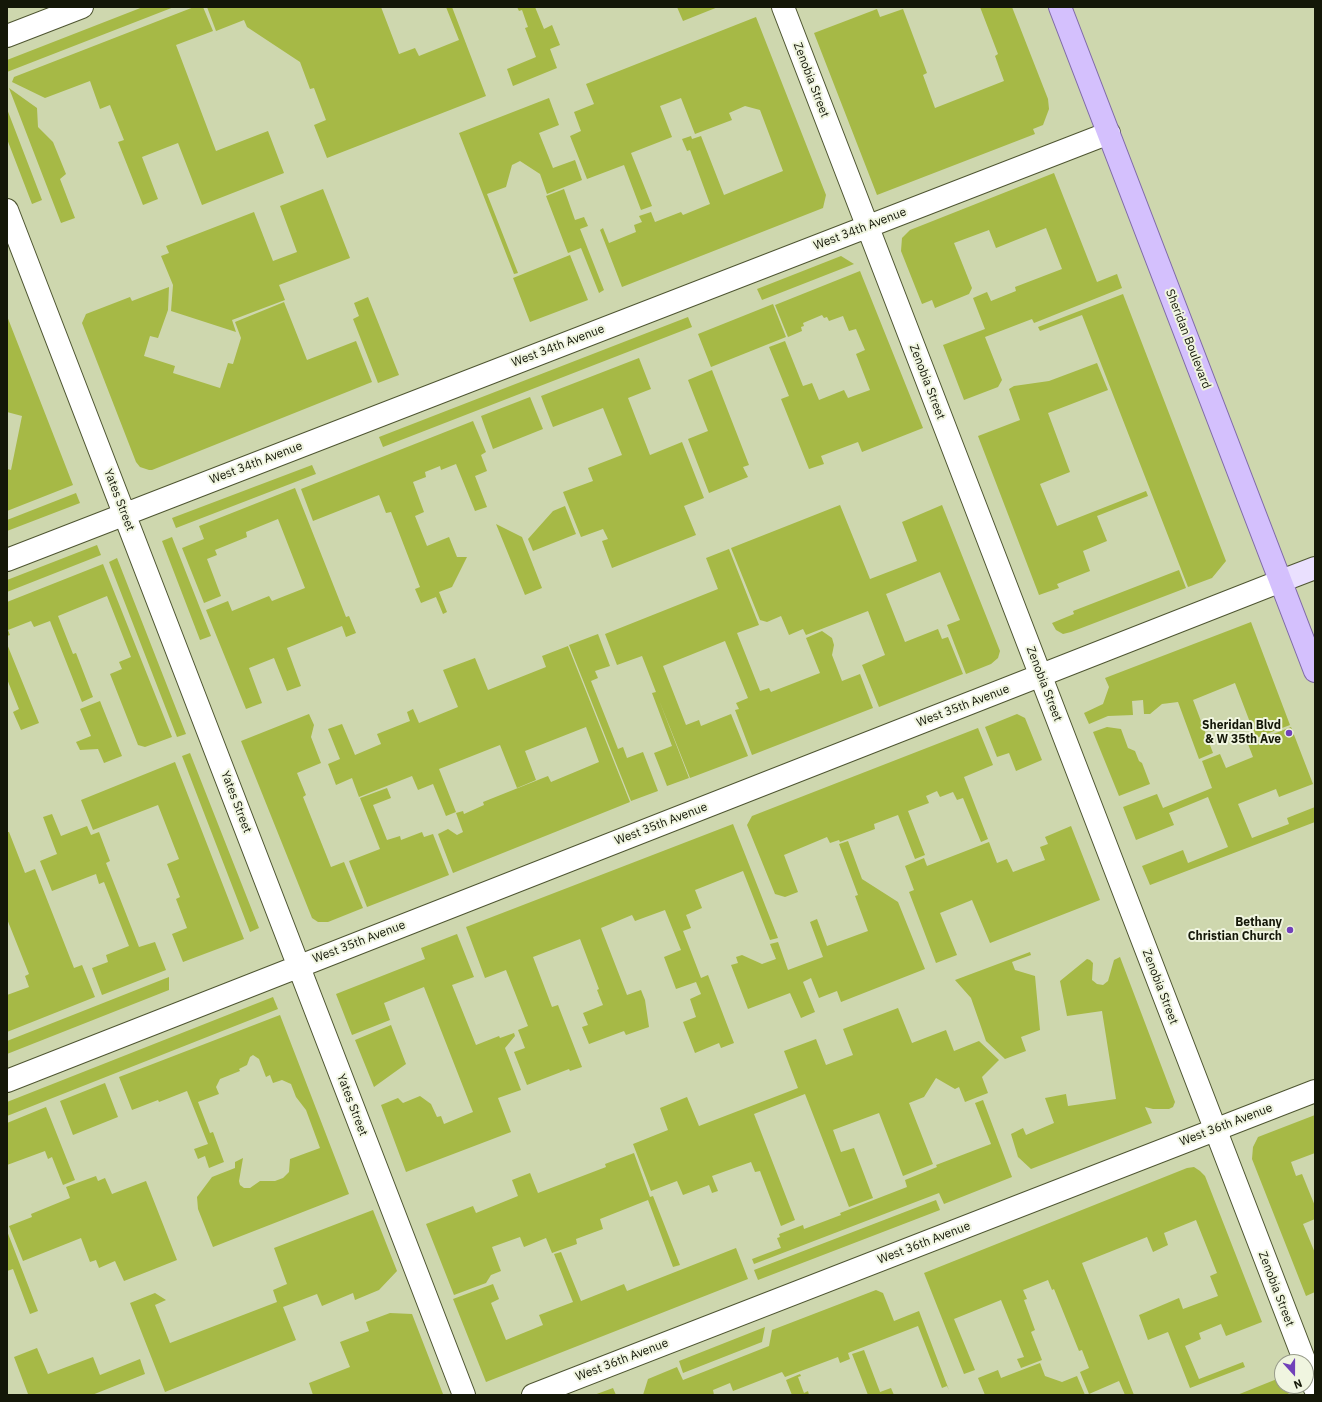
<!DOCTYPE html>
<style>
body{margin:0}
#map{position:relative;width:1322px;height:1402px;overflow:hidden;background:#ced7ae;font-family:"IBM Plex Sans",sans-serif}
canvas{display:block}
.frame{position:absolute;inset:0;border:8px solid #141708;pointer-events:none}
.north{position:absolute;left:1274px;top:1354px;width:40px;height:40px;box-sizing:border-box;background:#f0f5e0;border:1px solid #989c8a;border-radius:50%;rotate:159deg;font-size:11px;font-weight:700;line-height:16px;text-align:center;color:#141708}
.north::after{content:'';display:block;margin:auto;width:14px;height:18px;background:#7141b9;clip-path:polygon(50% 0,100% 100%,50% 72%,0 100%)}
</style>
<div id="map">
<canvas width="1322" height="1402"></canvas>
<div class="frame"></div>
<div class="north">N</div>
</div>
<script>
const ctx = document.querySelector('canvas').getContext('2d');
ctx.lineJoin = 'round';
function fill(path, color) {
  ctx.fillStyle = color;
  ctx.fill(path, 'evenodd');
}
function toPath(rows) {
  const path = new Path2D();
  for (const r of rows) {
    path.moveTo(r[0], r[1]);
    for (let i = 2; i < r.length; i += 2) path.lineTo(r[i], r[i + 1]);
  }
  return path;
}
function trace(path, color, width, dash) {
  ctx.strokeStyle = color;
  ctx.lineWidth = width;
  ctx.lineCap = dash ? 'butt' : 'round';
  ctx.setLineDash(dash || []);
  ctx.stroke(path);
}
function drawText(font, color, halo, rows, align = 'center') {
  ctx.font = font + ' "IBM Plex Sans",sans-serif';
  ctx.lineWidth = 4;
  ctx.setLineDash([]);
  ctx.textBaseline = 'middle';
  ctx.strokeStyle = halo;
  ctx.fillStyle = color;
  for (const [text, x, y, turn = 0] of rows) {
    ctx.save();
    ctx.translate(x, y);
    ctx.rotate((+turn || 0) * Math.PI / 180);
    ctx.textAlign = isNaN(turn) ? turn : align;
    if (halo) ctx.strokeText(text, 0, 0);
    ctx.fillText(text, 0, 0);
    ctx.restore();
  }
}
const green = toPath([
 [143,7,174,7,7,72,7,60],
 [194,7,203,7,213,31,176,45,216,151,268,131,284,173,202,205,178,143,142,157,158,199,143,205,118,142,124,140,110,105,100,109,90,81,45,98,12,82,14,77],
 [207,7,381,7,399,54,415,48,419,56,459,40,446,7,452,7,486,96,327,158,314,125,326,120,314,88,310,89,300,62,247,27,244,20,216,31],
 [517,7,535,7,544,29,552,25,560,45,550,49,557,68,513,86,507,69,536,57,525,28,528,27,522,10,519,11],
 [677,7,718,7,683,21],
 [980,7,1012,7,1048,99,1049,109,1043,125,1033,129,1035,134,877,195,814,33,877,9,880,17,903,9,927,73,923,75,935,108,1004,81,995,56,998,54],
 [756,17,826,195,823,208,622,287,600,230,603,228,609,243,636,232,634,225,642,222,639,216,651,212,655,222,681,212,683,215,710,204,690,150,687,151,682,139,691,136,692,139,701,136,724,195,783,171,760,110,745,106,729,113,732,120,695,134,681,98,660,106,672,137,631,153,652,206,641,210,624,165,587,179,570,136,581,131,574,112,594,104,586,84],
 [9,88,37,108,38,127,53,142,66,174,60,179,75,218,61,223],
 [549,98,559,125,539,133,553,168,575,160,582,180,547,194,540,174,520,161,512,165,506,187,487,194,518,273,514,274,459,133],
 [7,109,42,200,32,204,7,139],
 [1054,173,1097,282,1117,274,1122,288,1034,323,1032,319,985,337,1002,380,998,387,964,400,943,345,985,329,973,298,987,292,991,301,1016,291,1015,287,1062,269,1046,228,996,248,989,230,954,243,972,288,969,294,935,308,932,300,922,304,901,251,902,238,910,230],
 [323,189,350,258,279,285,285,300,232,320,236,332,171,311,173,285,161,256,169,253,166,246,254,212,273,261,297,252,280,206],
 [564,189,575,220,584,217,588,226,580,229,604,290,599,293,581,248,568,253,546,196],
 [570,255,588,300,530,322,513,278],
 [841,256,854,264,762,300,757,289],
 [860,271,923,428,862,452,858,442,821,456,824,464,809,469,781,399,789,396,769,347,785,341,803,386,812,383,819,400,844,390,848,398,870,390,856,354,865,350,856,329,849,331,843,316,829,321,827,317,824,318,822,315,803,323,804,326,801,327,802,331,788,337,775,305],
 [169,287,168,310,158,338,150,336,144,356,175,366,173,373,220,388,228,363,233,364,241,338,235,322,284,302,307,360,356,341,372,382,152,470,149,470,140,467,136,462,82,323,86,314,130,297,132,301],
 [1123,294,1226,561,1212,578,1188,587,1082,315,1040,331,1038,327],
 [368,297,399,375,378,383,353,319,359,316,354,303],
 [773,304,786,337,711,367,698,334],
 [7,316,73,485,7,511,7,469,11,470,22,416,7,412],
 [688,317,692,327,383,447,379,437],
 [639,358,651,389,628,398,650,455,682,442,704,498,684,506,696,535,612,568,602,541,608,539,603,529,581,537,563,492,593,481,588,468,622,455,603,408,553,427,541,396],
 [1097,363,1108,390,1048,413,1070,472,1040,484,1057,526,1146,491,1148,496,1097,516,1107,541,1083,551,1090,571,1057,584,1059,588,1039,595,978,436,1020,420,1009,389,1014,386,1049,381],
 [712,370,749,465,743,467,748,477,709,493,688,439,708,431,688,380],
 [530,397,543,429,493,449,481,416],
 [473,421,486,452,481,455,487,471,475,476,487,507,475,511,456,464,441,470,440,466,425,472,426,477,413,482,424,512,415,516,427,546,449,537,457,557,467,557,452,587,439,592,447,612,443,614,436,597,421,603,415,589,420,587,391,512,386,513,379,495,313,521,301,489],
 [312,465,316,474,176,528,172,518],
 [295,488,346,617,349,616,356,633,346,637,342,626,287,648,301,686,287,691,274,658,249,668,262,703,246,709,206,610,228,601,232,611,269,596,272,601,305,588,278,519,246,532,247,537,215,550,217,555,207,559,221,596,204,603,182,548,204,539,199,526],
 [76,493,80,503,7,531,7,520],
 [840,505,870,579,917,561,902,522,942,505,1000,651,998,658,991,664,966,674,947,625,960,620,940,572,886,594,905,642,938,629,942,639,948,637,963,674,879,707,862,665,885,655,868,611,806,635,803,629,789,635,781,616,767,622,760,620,731,548],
 [565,506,576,534,533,551,528,539,553,511],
 [496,524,522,537,542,588,525,595],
 [172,537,211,636,200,640,162,541],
 [97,545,101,555,7,592,7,580],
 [729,549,759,625,737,633,760,691,769,688,771,692,820,673,806,638,822,631,832,638,834,645,832,655,842,681,860,674,873,708,752,755,735,710,739,709,736,703,748,698,725,641,663,666,686,725,699,720,701,726,731,714,748,756,690,778,659,700,689,778,667,786,654,753,672,746,652,693,656,692,642,656,617,665,605,634,718,589,706,558],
 [117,558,186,734,177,737,109,562],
 [103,564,172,737,145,747,138,745,110,674,122,669,119,662,131,657,107,596,58,616,73,654,76,653,93,697,82,702,50,621,34,627,31,621,8,630,10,635,7,636,7,602],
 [1179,570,1186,588,1071,632,1063,634,1056,630,1052,623,1074,614,1073,611],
 [1251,622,1290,725,1256,738,1235,683,1193,700,1213,753,1199,759,1178,702,1162,704,1150,714,1144,714,1143,700,1132,701,1133,715,1108,716,1089,724,1084,713,1103,704,1109,687,1105,678],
 [598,634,610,666,595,671,598,678,591,681,618,749,623,747,627,758,643,752,658,791,631,801,569,645],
 [7,644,39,723,21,730,13,712,19,709,7,679],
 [568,646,630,802,453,873,438,834,448,829,457,835,463,832,456,813,463,811,464,814,484,805,483,802,548,776,551,782,599,762,586,727,525,751,536,780,517,788,500,745,439,769,456,812,446,816,433,784,418,790,412,776,359,797,352,778,336,785,328,764,340,759,328,729,342,724,355,755,381,744,377,734,410,721,407,712,413,709,419,723,458,707,443,670,475,658,488,690,546,667,542,656],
 [100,701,122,756,104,763,98,749,80,750,76,742,91,736,80,709],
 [309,714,314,725,311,737,321,763,297,773,306,795,303,797,331,867,344,862,363,908,328,922,318,922,312,918,241,741],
 [1017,714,1025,718,1042,760,1016,771,1009,753,997,757,985,727],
 [1107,727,1121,729,1128,748,1135,751,1139,761,1142,763,1150,784,1119,796,1093,732],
 [1291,727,1313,784,1279,797,1276,789,1238,804,1252,838,1289,824,1287,818,1315,807,1315,822,1150,885,1142,866,1183,850,1188,863,1228,847,1208,797,1169,813,1174,825,1136,840,1123,807,1157,794,1163,808,1212,788,1202,761,1220,754,1226,768,1253,757,1248,744],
 [978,728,993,765,964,777,988,839,981,842,963,798,957,800,953,792,940,797,937,791,926,796,929,803,908,811,925,855,915,859,898,815,874,824,875,829,840,842,839,840,830,843,827,837,784,855,798,892,785,897,775,894,747,825,752,816],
 [190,753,259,928,250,932,182,756],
 [175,762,244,939,183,962,172,934,187,928,176,899,180,897,167,864,179,859,158,805,93,830,81,800],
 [387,788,391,798,373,805,387,840,400,836,401,840,422,832,424,837,433,834,449,875,367,907,349,861,380,849,360,798],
 [52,814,61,836,87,826,91,835,99,832,110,861,106,863,139,947,155,942,166,970,102,995,92,968,108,962,106,955,129,946,104,882,99,884,96,874,52,891,40,861,57,854,43,817],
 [733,824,778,938,770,940,743,871,695,890,702,908,686,915,691,928,683,931,701,978,708,975,734,1043,721,1048,719,1043,695,1053,683,1022,696,1017,690,999,701,994,696,982,676,989,664,957,681,950,665,910,635,921,632,915,601,928,627,995,641,990,645,1000,649,1027,626,1035,624,1031,589,1044,582,1027,588,1025,583,1013,603,1005,597,990,599,989,580,939,533,957,552,1007,558,1005,582,1067,570,1071,569,1069,527,1085,514,1052,525,1048,518,1030,528,1026,506,970,485,978,466,927],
 [1071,826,1100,900,990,943,972,900,940,913,957,955,936,963,909,892,914,890,905,866,924,858,927,866,989,842,997,863,1007,859,1013,872,1045,860,1040,847,1048,844,1045,837],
 [7,832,9,832,25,873,35,869,74,968,82,965,95,997,7,1032,7,995,29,987,25,976,29,974,7,919],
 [848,841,862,879,898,902,925,969,841,1002,837,991,819,998,811,978,803,982,815,1012,801,1018,790,993,748,1009,731,965,738,963,736,957,742,955,762,964,776,959,770,944,778,942,788,970,823,957,810,922,817,919,827,946,868,931,855,896,858,895,839,844],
 [457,934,474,977,452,985,476,1045,499,1036,500,1038,514,1033,515,1036,505,1048,521,1090,498,1098,511,1132,406,1172,381,1105,398,1098,403,1103,420,1096,431,1104,437,1117,441,1116,444,1124,473,1112,424,987,384,1003,390,1020,352,1035,336,994,425,959,421,948],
 [1030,952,1031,955,1012,962,1015,970,1035,976,1040,1030,1021,1037,1026,1051,1005,1059,986,1041,971,998,955,980],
 [1120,957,1175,1102,1173,1107,1169,1109,1153,1109,1145,1107,1152,1123,1031,1169,1018,1157,1011,1134,1023,1128,1026,1135,1054,1123,1045,1098,1066,1094,1068,1106,1116,1099,1102,1011,1067,1016,1060,981,1087,959,1090,960,1093,963,1092,980,1097,984,1103,985,1108,981,1114,960],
 [169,977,169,990,7,1054,7,1041],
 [273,997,278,1009,7,1116,7,1102],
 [898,1008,912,1043,946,1030,954,1051,979,1041,999,1060,982,1077,988,1093,965,1102,959,1087,955,1089,936,1078,924,1097,909,1103,933,1164,903,1176,879,1113,833,1130,841,1152,854,1148,873,1198,849,1207,805,1094,754,1114,795,1220,781,1226,760,1171,755,1172,751,1162,712,1176,718,1191,712,1193,709,1185,683,1195,677,1181,651,1191,633,1144,668,1130,660,1108,687,1097,699,1126,798,1088,784,1051,816,1039,826,1065,853,1055,843,1029],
 [280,1015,349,1194,213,1247,198,1209,197,1197,212,1177,235,1168,235,1162,243,1158,239,1181,240,1185,244,1188,250,1188,260,1181,275,1181,283,1178,289,1172,290,1159,320,1148,306,1110,296,1097,291,1084,282,1080,273,1083,270,1075,266,1077,259,1059,253,1055,250,1057,247,1065,239,1069,240,1071,220,1079,216,1087,219,1094,198,1102,210,1133,213,1132,224,1162,209,1168,205,1156,198,1159,194,1149,208,1144,187,1091,159,1102,158,1100,132,1110,119,1077],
 [391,1025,406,1064,374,1087,355,1040],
 [105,1083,118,1117,73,1135,60,1101],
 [983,1100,1012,1177,944,1204,939,1193,754,1264,752,1259,781,1248,777,1238,780,1237,779,1234,803,1225,804,1229,841,1215,840,1213,907,1187,905,1180,937,1167,936,1165,991,1144,975,1103],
 [46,1107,75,1180,63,1185,52,1157,48,1159,45,1151,7,1165,7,1123],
 [1315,1115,1315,1153,1291,1162,1296,1176,1302,1174,1315,1206,1315,1219,1303,1224,1315,1253,1315,1292,1306,1296,1252,1159,1253,1147,1258,1137],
 [634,1153,650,1197,653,1196,680,1265,673,1267,648,1200,600,1219,603,1229,576,1239,577,1244,552,1253,546,1238,524,1247,520,1237,492,1247,501,1271,491,1275,486,1283,454,1295,426,1224,473,1206,476,1213,518,1196,512,1180,530,1173,538,1193,606,1167,605,1164],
 [1194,1167,1200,1171,1205,1176,1262,1322,1226,1336,1221,1324,1199,1333,1201,1339,1185,1346,1199,1379,1243,1362,1245,1367,1190,1388,1168,1332,1148,1340,1139,1315,1179,1298,1183,1309,1218,1296,1210,1276,1217,1273,1196,1220,1164,1233,1168,1245,1153,1252,1147,1237,1082,1263,1134,1395,1125,1395,1119,1381,1089,1394,1080,1372,1089,1368,1082,1350,1079,1351,1054,1289,1052,1290,1048,1280,1023,1290,1027,1299,1024,1300,1035,1330,1031,1332,1042,1360,1021,1368,1017,1359,1024,1357,1001,1300,954,1319,975,1370,964,1374,924,1273,1187,1168],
 [96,1176,98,1181,105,1178,112,1194,146,1181,177,1260,124,1281,115,1261,99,1268,96,1260,90,1262,81,1238,23,1261,9,1226,32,1217,31,1214,70,1198,66,1187],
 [936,1200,940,1210,758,1280,754,1270],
 [373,1210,397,1271,379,1290,355,1300,353,1293,322,1306,317,1294,283,1307,296,1340,165,1392,130,1303,155,1293,166,1300,155,1305,170,1343,277,1302,273,1290,287,1284,274,1248],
 [7,1231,38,1311,30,1314,13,1269,7,1271],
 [736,1248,748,1279,486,1382,453,1299,493,1284,499,1299,491,1303,506,1340,543,1325,539,1315,573,1302,554,1254,561,1252,581,1301,624,1284,627,1291],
 [876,1290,883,1293,894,1321,919,1311,949,1390,947,1386,942,1388,918,1326,848,1353,850,1359,840,1363,838,1357,785,1377,782,1372,733,1391,730,1383,713,1390,714,1395,643,1395,648,1379,677,1367,683,1380,769,1346,772,1330],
 [390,1313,412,1314,443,1394,442,1395,313,1395,309,1383,350,1367,340,1342,369,1331,366,1322],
 [765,1327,762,1342,683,1373,679,1361],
 [37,1348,48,1374,93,1357,100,1375,140,1359,145,1374,92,1395,26,1395,28,1394,14,1357],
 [864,1350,880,1392,891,1388,894,1395,868,1395,852,1354],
 [1040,1363,1045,1376,1062,1382,1077,1376,1085,1395,985,1395,978,1378,998,1370,1001,1378],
 [800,1374,801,1376,798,1377,804,1393,808,1391,809,1395,792,1395,786,1380],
 [1282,1377,1282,1386,1286,1386,1289,1395,1237,1395],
 [613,1388,616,1395,594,1395]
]);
const street = toPath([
 [783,7,1305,1362],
 [7,36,82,7],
 [7,210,464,1395],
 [7,560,1109,133],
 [7,1081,1281,581],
 [1306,1366,1315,1389],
 [533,1395,1315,1091]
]);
const secondary = toPath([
 [1281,581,1315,568]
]);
const primary = toPath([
 [1060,7,1315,671]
]);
const markers = [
 [1289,733,4,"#7141b9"],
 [1290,930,4,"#7141b9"]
];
const streetNames = [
 ["Zenobia Street",811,80,69],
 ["West 34th Avenue",860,229,-21],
 ["Sheridan Boulevard",1188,339,69],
 ["West 34th Avenue",558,346,-21],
 ["Zenobia Street",927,382,69],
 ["West 34th Avenue",256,463,-21],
 ["Yates Street",119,500,69],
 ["Zenobia Street",1044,684,69],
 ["West 35th Avenue",963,706,-21],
 ["Yates Street",236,802,69],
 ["West 35th Avenue",661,824,-21],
 ["West 35th Avenue",359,942,-21],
 ["Zenobia Street",1160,987,69],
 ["Yates Street",352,1105,69],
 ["West 36th Avenue",1226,1125,-21],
 ["West 36th Avenue",924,1243,-21],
 ["Zenobia Street",1276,1289,69],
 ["West 36th Avenue",622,1360,-21]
];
const poiNames = [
 ["Sheridan Blvd",1281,726],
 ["& W 35th Ave",1281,740],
 ["Bethany",1282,923],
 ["Christian Church",1282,937]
];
fill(green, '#a6b946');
trace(street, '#4e5531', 24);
trace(secondary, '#4e5531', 24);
trace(primary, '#7f6aa7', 24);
trace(street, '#fff', 22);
trace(secondary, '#eae0fe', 22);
trace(primary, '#d4c0fd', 22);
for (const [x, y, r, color] of markers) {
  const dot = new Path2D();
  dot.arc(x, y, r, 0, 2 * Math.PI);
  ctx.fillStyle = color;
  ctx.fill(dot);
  trace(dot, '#f0f5e0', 1.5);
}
drawText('12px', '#141708', '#f0f5e0', streetNames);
drawText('bold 12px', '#141708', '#f0f5e0', poiNames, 'right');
</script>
